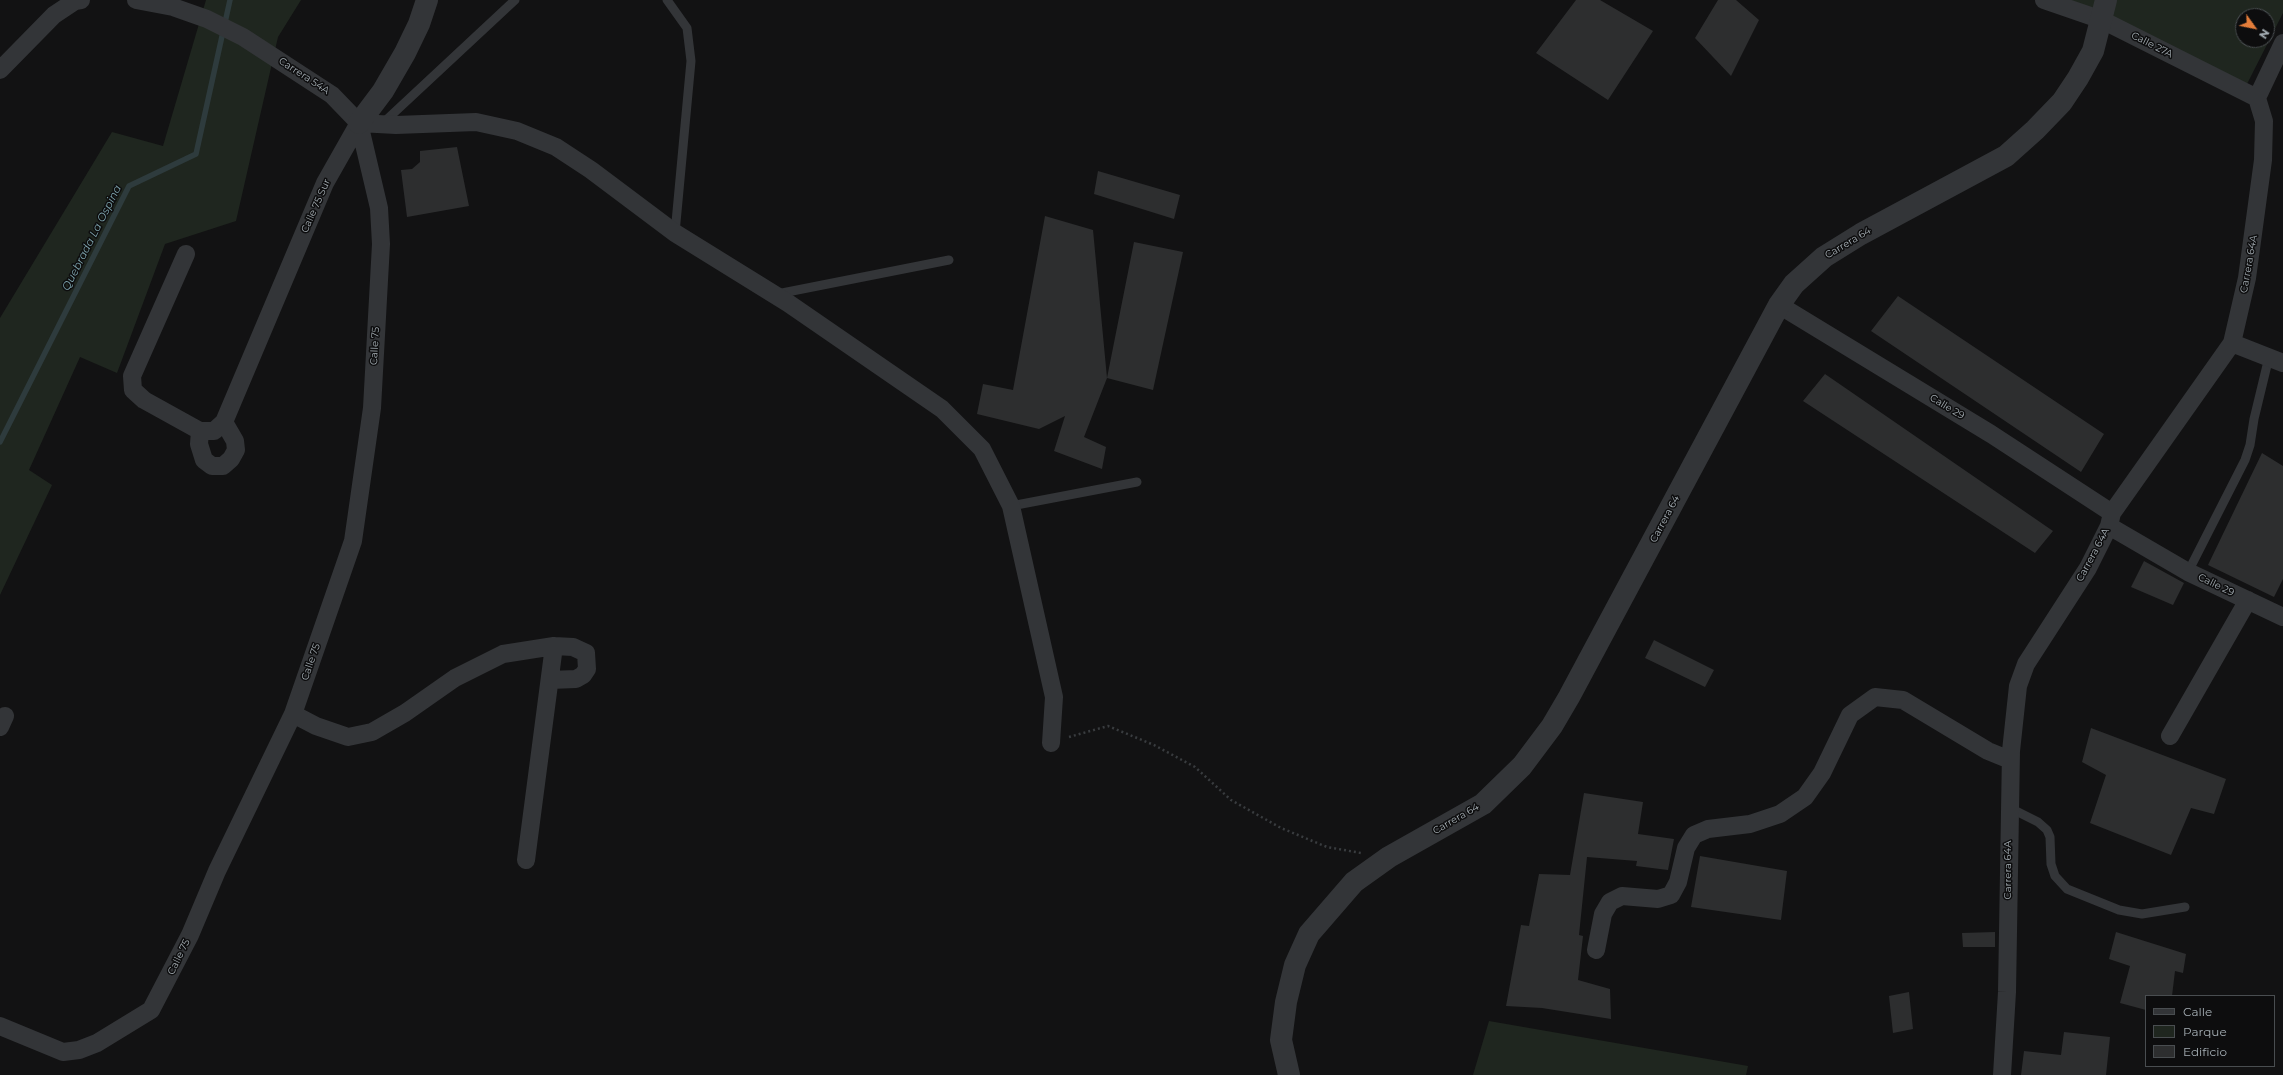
<!DOCTYPE html>
<style>
body{margin:0}
#map{position:relative;width:2283px;height:1075px;overflow:hidden;background:#121213;font-family:Montserrat,sans-serif}
canvas{display:block}
.legend{position:absolute;left:2145px;top:995px;width:130px;height:72px;box-sizing:border-box;background:#0d0d0e;border:1px solid #494d50;margin:0;padding:5px 7px;list-style:none;font-size:12px;color:#a4adb3}
.legend li{display:flex;align-items:center;gap:8px;height:20px}
.legend b{width:20px;border:1px solid #494d50}
.north{position:absolute;left:2235px;top:8px;width:40px;height:40px;box-sizing:border-box;background:#0d0d0e;border:1px solid #494d50;border-radius:50%;rotate:123deg;font-size:11px;font-weight:700;line-height:16px;text-align:center;color:#a4adb3}
.north::after{content:'';display:block;margin:auto;width:14px;height:18px;background:#e37d3a;clip-path:polygon(50% 0,100% 100%,50% 72%,0 100%)}
</style>
<div id="map">
<canvas width="2283" height="1075"></canvas>
<ul class="legend">
<li><b style="height:5px;background:#333538"></b>Calle</li>
<li><b style="height:11px;background:#1f261f"></b>Parque</li>
<li><b style="height:11px;background:#2d2e2f"></b>Edificio</li>
</ul>
<div class="north">N</div>
</div>
<script>
const ctx = document.querySelector('canvas').getContext('2d');
ctx.lineJoin = 'round';
function fill(path, color) {
  ctx.fillStyle = color;
  ctx.fill(path, 'evenodd');
}
function toPath(rows) {
  const path = new Path2D();
  for (const r of rows) {
    path.moveTo(r[0], r[1]);
    for (let i = 2; i < r.length; i += 2) path.lineTo(r[i], r[i + 1]);
  }
  return path;
}
function trace(path, color, width, dash) {
  ctx.strokeStyle = color;
  ctx.lineWidth = width;
  ctx.lineCap = dash ? 'butt' : 'round';
  ctx.setLineDash(dash || []);
  ctx.stroke(path);
}
function drawText(font, color, halo, rows, align = 'center') {
  ctx.font = font + ' Montserrat,sans-serif';
  ctx.lineWidth = 3;
  ctx.setLineDash([]);
  ctx.textBaseline = 'middle';
  ctx.strokeStyle = halo;
  ctx.fillStyle = color;
  for (const [text, x, y, turn = 0] of rows) {
    ctx.save();
    ctx.translate(x, y);
    ctx.rotate((+turn || 0) * Math.PI / 180);
    ctx.textAlign = isNaN(turn) ? turn : align;
    if (halo) ctx.strokeText(text, 0, 0);
    ctx.fillText(text, 0, 0);
    ctx.restore();
  }
}
const green = toPath([
 [206,0,301,0,278,37,236,221,165,244,117,373,80,357,29,470,52,485,0,595,0,318,112,132,163,146],
 [2058,0,2283,0,2283,13,2247,84],
 [2243,16,2267,16,2267,40,2243,40],
 [1489,1021,1748,1066,1746,1075,1473,1075]
]);
const stream = toPath([
 [0,442,129,186,196,154,230,0]
]);
const building = toPath([
 [1576,0,1600,0,1653,31,1608,100,1536,53],
 [1718,0,1736,0,1759,20,1731,76,1695,38],
 [457,147,469,206,407,217,401,170,412,169,420,162,420,151],
 [1098,171,1180,195,1174,219,1094,194],
 [1045,216,1093,230,1107,378,1084,437,1106,447,1102,469,1054,451,1065,416,1039,429,977,414,983,384,1013,390],
 [1134,242,1183,252,1153,390,1107,378],
 [1898,296,2104,434,2081,472,1871,331],
 [1825,374,2053,531,2035,553,1803,401],
 [2262,453,2283,466,2283,579,2274,597,2208,565],
 [2144,561,2184,583,2173,605,2131,587],
 [1654,640,1714,670,1705,687,1645,658],
 [2091,728,2226,779,2214,814,2191,808,2171,855,2090,823,2106,775,2082,762],
 [1584,793,1643,802,1638,834,1674,839,1668,870,1636,866,1637,861,1587,857,1579,935,1583,936,1578,980,1610,989,1611,1019,1542,1008,1506,1006,1521,925,1529,926,1539,874,1570,875],
 [1700,856,1787,871,1781,920,1691,907],
 [1995,932,1995,947,1963,947,1962,933],
 [2116,932,2186,954,2183,973,2175,971,2172,996,2146,996,2146,1010,2120,1003,2130,966,2109,959],
 [1909,992,1913,1029,1893,1033,1889,996],
 [2064,1032,2110,1037,2106,1075,2021,1075,2024,1051,2061,1055]
]);
const path = toPath([
 [1069,737,1108,726,1154,745,1195,767,1231,800,1281,828,1327,847,1361,853]
]);
const service = toPath([
 [667,0,687,28,691,61,675,233],
 [383,123,515,0],
 [777,294,949,260],
 [1011,506,1137,482],
 [2188,572,2245,460,2250,445,2254,419,2269,357],
 [2008,807,2038,822,2047,830,2050,837,2051,864,2055,876,2067,889,2119,910,2142,914,2185,907]
]);
const minor = toPath([
 [136,0,173,7,207,19,243,37,332,95,359,123],
 [2044,0,2102,20,2257,98],
 [0,70,54,15,75,1,81,0],
 [359,123,396,125,476,122,517,131,556,147,591,170,675,233,788,303,942,409,982,449,1011,506,1054,697,1051,743],
 [186,254,132,376,133,390,144,400,200,431,214,431,224,422,325,183,359,123],
 [1779,305,1991,434,2112,513],
 [2232,343,2283,363],
 [200,431,199,444,204,460,212,466,223,466,231,459,236,450,235,441,224,422],
 [2109,526,2188,572,2283,617],
 [293,714,316,726,348,737,372,732,405,713,455,678,503,654,554,646,573,647,586,653,587,669,583,675,576,679,550,680],
 [0,727,5,716],
 [2170,736,2248,600],
 [526,860,554,646],
 [1596,950,1603,914,1610,902,1622,896,1658,899,1671,895,1678,882,1686,848,1694,835,1708,829,1750,824,1780,814,1805,797,1822,773,1850,715,1875,697,1903,700,1988,751,2010,760],
 [0,1026,63,1052,79,1050,97,1043,151,1010,190,935,217,871,293,714,353,541,372,408,381,244,379,208,359,123],
 [2002,1075,2007,992,2011,751,2018,686,2026,664,2088,568,2109,526,2112,513,2232,343,2247,278,2263,160,2264,121,2257,98,2283,43]
]);
const tertiary = toPath([
 [359,123,383,91,405,53,419,24,427,0],
 [1289,1075,1281,1040,1286,1002,1295,965,1309,934,1354,882,1389,857,1483,804,1522,766,1552,726,1569,697,1779,305,1794,284,1824,257,1861,234,2006,156,2035,130,2062,102,2078,78,2093,51,2106,0]
]);
const streetNames = [
 ["Calle 27A",2152,45,27],
 ["Carrera 54A",304,76,33],
 ["Calle 75 Sur",316,206,-66],
 ["Carrera 64",1848,243,-31],
 ["Carrera 64A",2249,264,-80],
 ["Calle 75",375,346,-87],
 ["Calle 29",1947,407,31],
 ["Carrera 64",1665,519,-62],
 ["Carrera 64A",2093,555,-62],
 ["Calle 29",2216,585,26],
 ["Calle 75",311,662,-71],
 ["Carrera 64",1456,819,-30],
 ["Carrera 64A",2008,870,-90],
 ["Calle 75",179,957,-64]
];
const waterNames = [
 ["Quebrada La Ospina",92,238,-63]
];
fill(green, '#1f261f');
trace(stream, '#2e3b3d', 5.5);
fill(building, '#2d2e2f');
trace(path, '#393c3f', 2.5, [2, 3]);
trace(service, '#333538', 9);
trace(minor, '#333538', 18);
trace(tertiary, '#333538', 22);
drawText('10px', '#a4adb3', '#0d0d0e', streetNames);
drawText('italic 11px', '#7da3ac', '#0d0d0e', waterNames);
</script>
